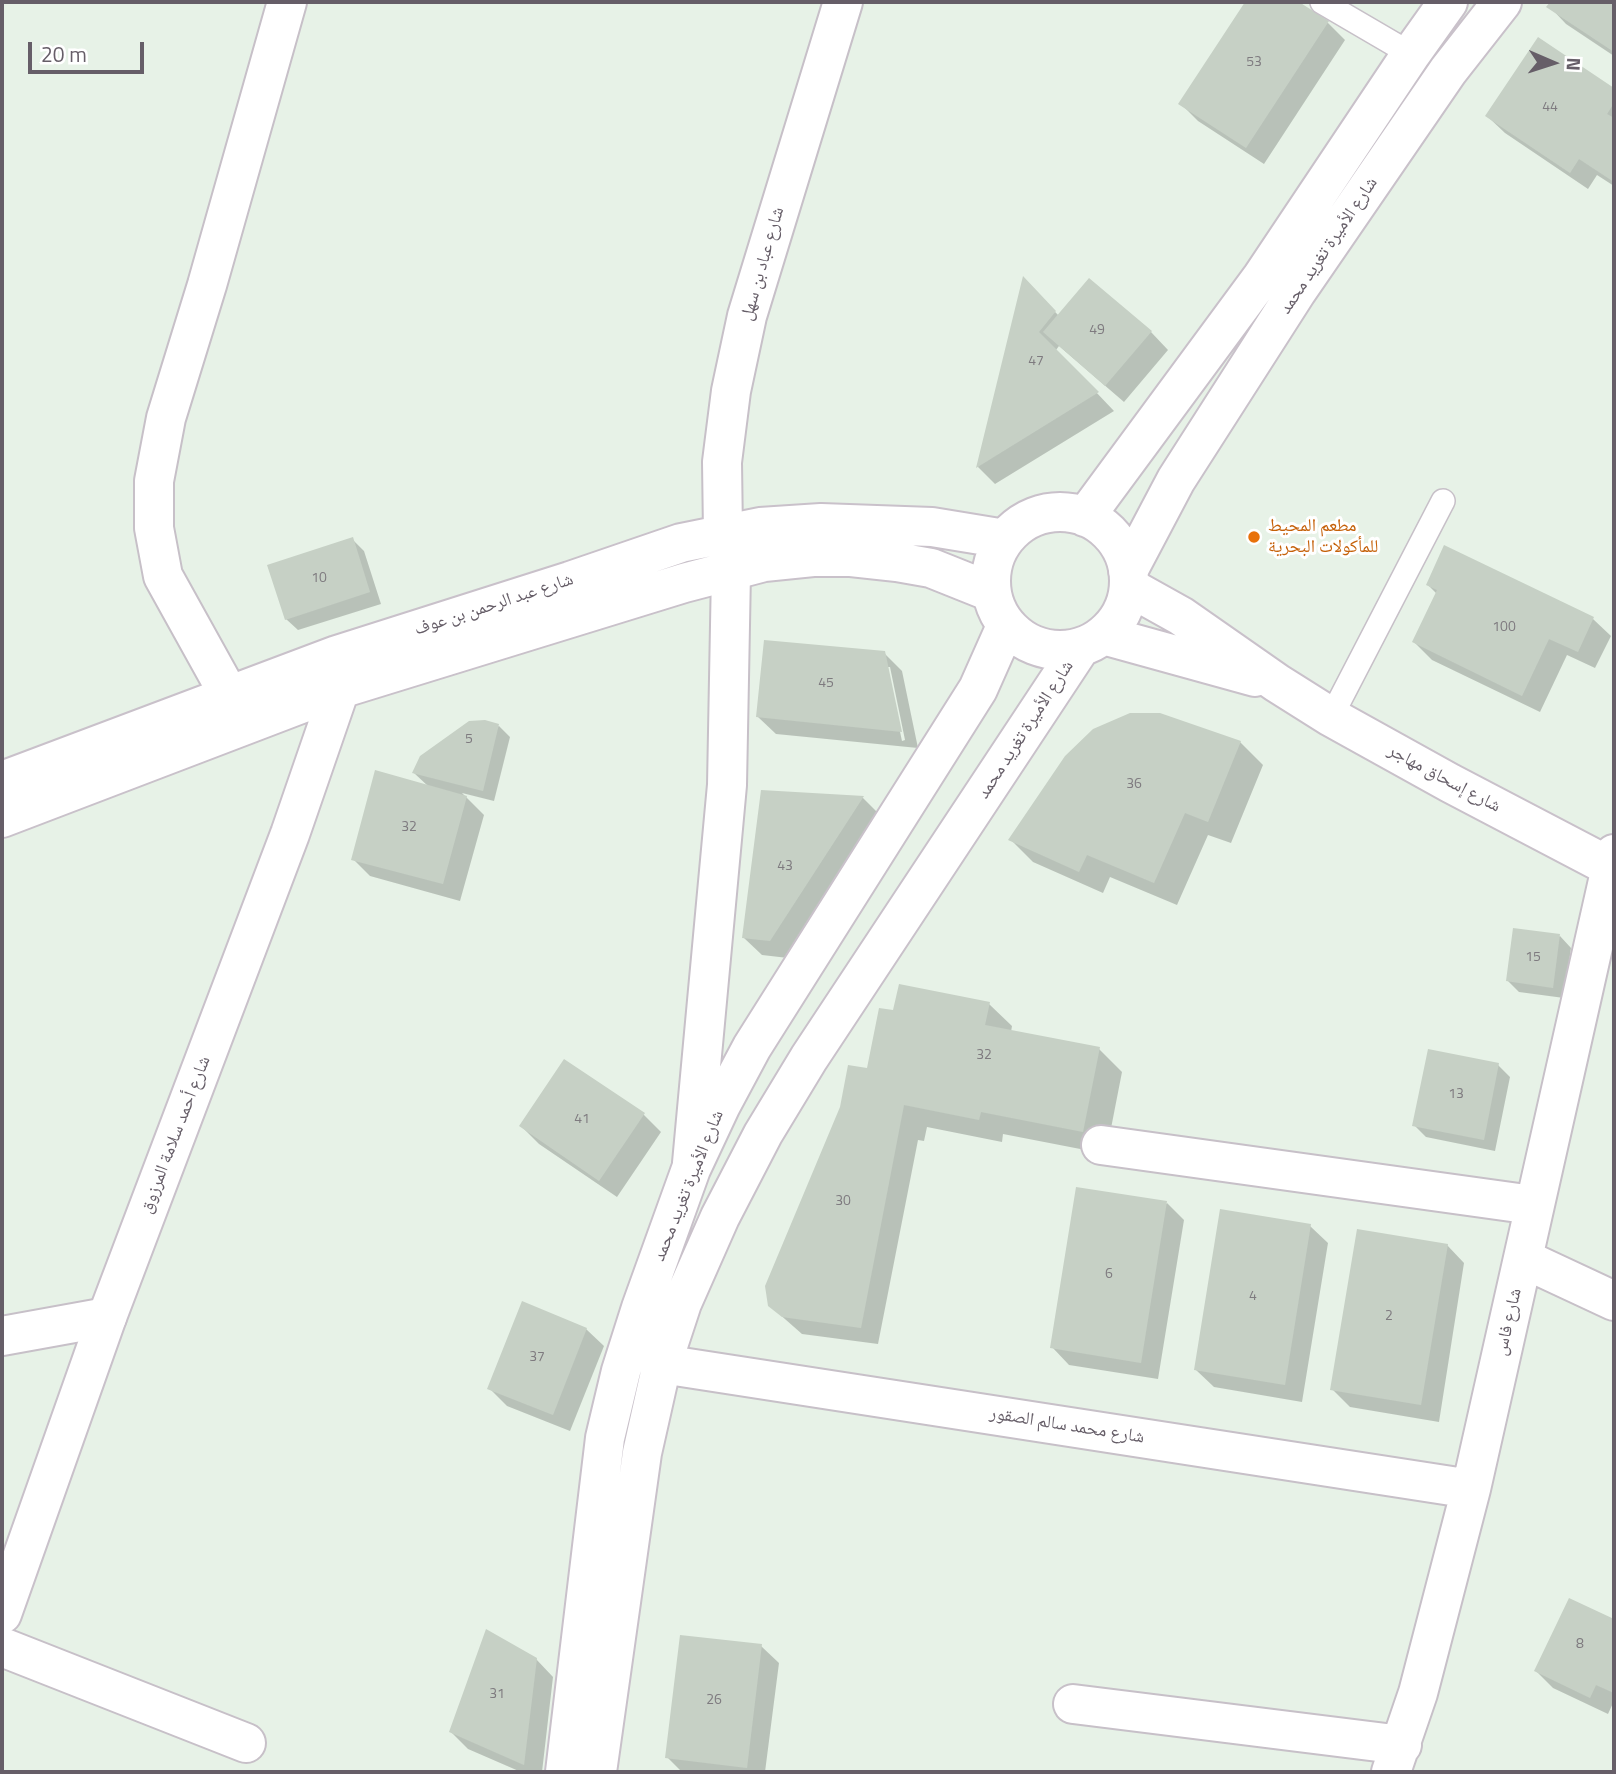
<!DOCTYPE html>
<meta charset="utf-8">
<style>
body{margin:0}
#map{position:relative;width:1616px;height:1774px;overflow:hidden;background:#e7f2e7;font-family:"Titillium Web",sans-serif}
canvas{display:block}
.frame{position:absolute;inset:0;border:4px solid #665e68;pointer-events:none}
.north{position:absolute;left:1518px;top:28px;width:70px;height:70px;-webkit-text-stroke:5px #fff;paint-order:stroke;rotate:93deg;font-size:19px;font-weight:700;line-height:28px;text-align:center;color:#665e68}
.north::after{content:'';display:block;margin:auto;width:24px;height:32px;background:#665e68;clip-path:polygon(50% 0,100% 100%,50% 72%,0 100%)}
.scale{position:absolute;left:28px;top:42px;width:116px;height:32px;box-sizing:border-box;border:4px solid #665e68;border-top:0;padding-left:9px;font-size:21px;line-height:24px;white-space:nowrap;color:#665e68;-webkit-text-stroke:5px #fff;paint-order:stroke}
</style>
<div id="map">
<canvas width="1616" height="1774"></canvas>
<div class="frame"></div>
<div class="north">N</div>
<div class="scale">20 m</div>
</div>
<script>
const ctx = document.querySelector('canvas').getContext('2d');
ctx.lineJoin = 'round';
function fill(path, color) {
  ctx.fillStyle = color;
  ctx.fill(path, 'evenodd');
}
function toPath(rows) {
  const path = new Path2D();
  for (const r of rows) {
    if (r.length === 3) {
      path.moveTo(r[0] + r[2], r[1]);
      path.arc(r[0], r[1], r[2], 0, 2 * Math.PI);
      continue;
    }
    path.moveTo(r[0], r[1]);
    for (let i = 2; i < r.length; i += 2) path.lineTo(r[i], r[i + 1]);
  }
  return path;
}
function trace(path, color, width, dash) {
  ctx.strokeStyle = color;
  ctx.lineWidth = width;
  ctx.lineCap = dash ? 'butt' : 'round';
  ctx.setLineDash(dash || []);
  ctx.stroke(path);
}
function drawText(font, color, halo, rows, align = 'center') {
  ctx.font = font + ' "Titillium Web","Noto Naskh Arabic",sans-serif';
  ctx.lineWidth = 6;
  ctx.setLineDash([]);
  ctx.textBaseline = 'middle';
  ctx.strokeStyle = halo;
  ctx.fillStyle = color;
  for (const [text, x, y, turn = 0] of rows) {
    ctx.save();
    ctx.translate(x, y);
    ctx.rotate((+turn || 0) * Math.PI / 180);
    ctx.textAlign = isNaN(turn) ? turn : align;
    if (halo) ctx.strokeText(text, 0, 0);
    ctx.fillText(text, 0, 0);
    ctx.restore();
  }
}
const shadow = toPath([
 [1247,2,1296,2,1328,23,1345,40,1264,164,1198,121,1181,104],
 [1552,2,1614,2,1614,56,1566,24,1549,6],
 [1538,39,1614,90,1614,186,1597,175,1588,189,1505,133,1487,116],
 [1024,280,1059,316,1151,332,1168,350,1124,402,1059,346,1056,350,1114,411,995,484,978,467],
 [352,539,364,551,381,604,298,630,286,619],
 [1428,585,1593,619,1611,636,1595,668,1567,655,1540,712,1432,660,1414,642,1437,594],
 [884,653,902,671,918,748,776,734,758,717],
 [886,667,890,667,905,740,902,741],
 [499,726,510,737,494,801,462,793,484,815,460,901,370,876,353,859,429,787,414,773],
 [1240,742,1263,765,1231,843,1208,835,1177,905,1110,877,1103,893,1033,862,1010,839],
 [763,791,863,798,880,815,788,958,762,955,744,938],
 [1560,936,1571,948,1564,998,1519,992,1507,980],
 [989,1004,1012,1026,1011,1032,1099,1049,1122,1072,1106,1154,1003,1134,1002,1142,927,1127,924,1141,918,1140,878,1344,802,1334,769,1305,895,1013],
 [565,1061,644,1115,661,1132,617,1197,539,1144,521,1126],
 [1498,1065,1510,1077,1495,1151,1426,1137,1414,1125],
 [1167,1203,1184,1220,1158,1379,1069,1365,1052,1347],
 [1310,1226,1328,1243,1302,1402,1214,1387,1196,1370],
 [1447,1245,1464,1263,1439,1422,1350,1407,1332,1389],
 [586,1329,604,1346,570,1431,507,1406,489,1388],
 [1570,1600,1614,1621,1614,1701,1608,1714,1553,1688,1536,1671],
 [761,1646,779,1663,765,1772,682,1772,667,1757],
 [536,1659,553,1677,542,1772,521,1772,468,1749,451,1732]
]);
const building = toPath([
 [1245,2,1299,2,1329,21,1246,148,1178,104],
 [1550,2,1614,2,1614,52,1546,7],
 [1538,37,1614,88,1614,103,1607,114,1614,118,1614,182,1579,159,1570,173,1485,116],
 [1023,276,1056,311,1039,332,1099,392,976,468],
 [1089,278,1152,331,1105,386,1043,332],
 [353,537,370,592,285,620,267,565],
 [1444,545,1594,617,1578,652,1549,639,1522,696,1412,642,1437,590,1426,585],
 [764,640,885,651,902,732,756,717],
 [1130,713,1160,713,1241,741,1208,822,1185,813,1154,883,1087,855,1079,872,1008,840,1065,756,1093,729],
 [485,720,499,724,483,791,412,773,420,756,469,721],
 [375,770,467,796,443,884,351,860],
 [761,790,864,796,770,941,742,938],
 [1513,928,1560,934,1553,988,1506,981],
 [899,984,990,1002,985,1025,1100,1047,1083,1132,981,1112,979,1120,904,1105,861,1328,782,1317,768,1306,765,1286,840,1107,848,1065,867,1068,879,1008,893,1010],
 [1428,1049,1499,1063,1484,1140,1412,1126],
 [564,1059,645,1113,599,1181,519,1126],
 [1076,1187,1167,1201,1141,1363,1050,1348],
 [1220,1209,1311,1224,1285,1385,1194,1370],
 [1357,1229,1448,1244,1421,1405,1330,1390],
 [522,1301,587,1328,553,1415,487,1389],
 [1569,1598,1614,1619,1614,1693,1596,1685,1590,1698,1534,1671],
 [486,1629,537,1658,524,1765,449,1732],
 [680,1635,762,1644,747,1768,665,1758]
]);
const lane = toPath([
 [1322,2,1411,54],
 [1331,717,1443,501]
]);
const street = toPath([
 [723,533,722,462,731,391,747,316,843,2],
 [229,695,163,576,154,528,154,481,166,418,207,285,287,2],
 [1101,1145,1533,1205],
 [692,1163,727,785,731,572],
 [1524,1259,1614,1301],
 [2,1336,107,1317],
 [662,1364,1471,1489],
 [2,1647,246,1743],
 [1073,1704,1402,1745],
 [1391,1772,1418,1693,1471,1489,1614,854]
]);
const secondary = toPath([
 [1060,581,69],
 [1085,517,1262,277,1411,54,1448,2],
 [1128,571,1176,480,1297,291,1448,71,1502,2],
 [1129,587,1181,616,1277,683,1331,717,1450,783,1614,869],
 [1103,635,1255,677],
 [2,781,337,655,570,581,681,543,760,527,821,523,932,527,1005,539],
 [2,818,340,689,684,583,764,562,813,557,851,557,897,562,931,568,991,592],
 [2,1614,107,1317,290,834,340,689,338,671],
 [565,1772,605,1438,621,1371,641,1308,691,1169,721,1105,752,1047,978,689,1006,626],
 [597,1772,642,1453,662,1364,682,1303,720,1217,763,1134,809,1058,1080,648]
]);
const markers = [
 [1254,537,7,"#e8710a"]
];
const numberNames = [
 ["53",1254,63],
 ["44",1550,108],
 ["49",1097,331],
 ["47",1036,362],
 ["10",319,579],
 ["100",1504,628],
 ["45",826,684],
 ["5",469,740],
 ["36",1134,785],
 ["32",409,828],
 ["43",785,867],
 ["15",1533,958],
 ["32",984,1056],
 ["13",1456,1095],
 ["41",582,1120],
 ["30",843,1202],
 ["6",1109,1275],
 ["4",1253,1297],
 ["2",1389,1317],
 ["37",537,1358],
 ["8",1580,1645],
 ["31",497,1695],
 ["26",714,1701]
];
const streetNames = [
 ["شارع الأميرة تغريد محمد",1329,246,-56],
 ["شارع عباد بن سهل",763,264,-74],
 ["شارع عبد الرحمن بن عوف",494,605,-18],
 ["شارع الأميرة تغريد محمد",1026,730,-57],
 ["شارع إسحاق مهاجر",1444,779,28],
 ["شارع أحمد سلامة المرزوق",176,1135,-69],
 ["شارع الأميرة تغريد محمد",689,1186,-68],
 ["شارع فاس",1509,1322,-77],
 ["شارع محمد سالم الصقور",1067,1426,9]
];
const foodNames = [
 ["مطعم المحيط",1268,527],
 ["للمأكولات البحرية",1268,548]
];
fill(shadow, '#0003');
fill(building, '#c6d0c5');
trace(lane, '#c7c0c8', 26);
trace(street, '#c7c0c8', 42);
trace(secondary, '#c9c1ca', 42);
trace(lane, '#fff', 23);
trace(street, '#fff', 38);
trace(secondary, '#fff', 38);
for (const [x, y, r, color] of markers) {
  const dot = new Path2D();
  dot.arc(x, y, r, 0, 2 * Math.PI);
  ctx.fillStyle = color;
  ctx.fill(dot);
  trace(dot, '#fff', 2.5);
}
drawText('14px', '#7e7a7f', null, numberNames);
drawText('18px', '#665e68', '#fff', streetNames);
drawText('18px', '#c56008', '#fff', foodNames, 'left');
</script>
